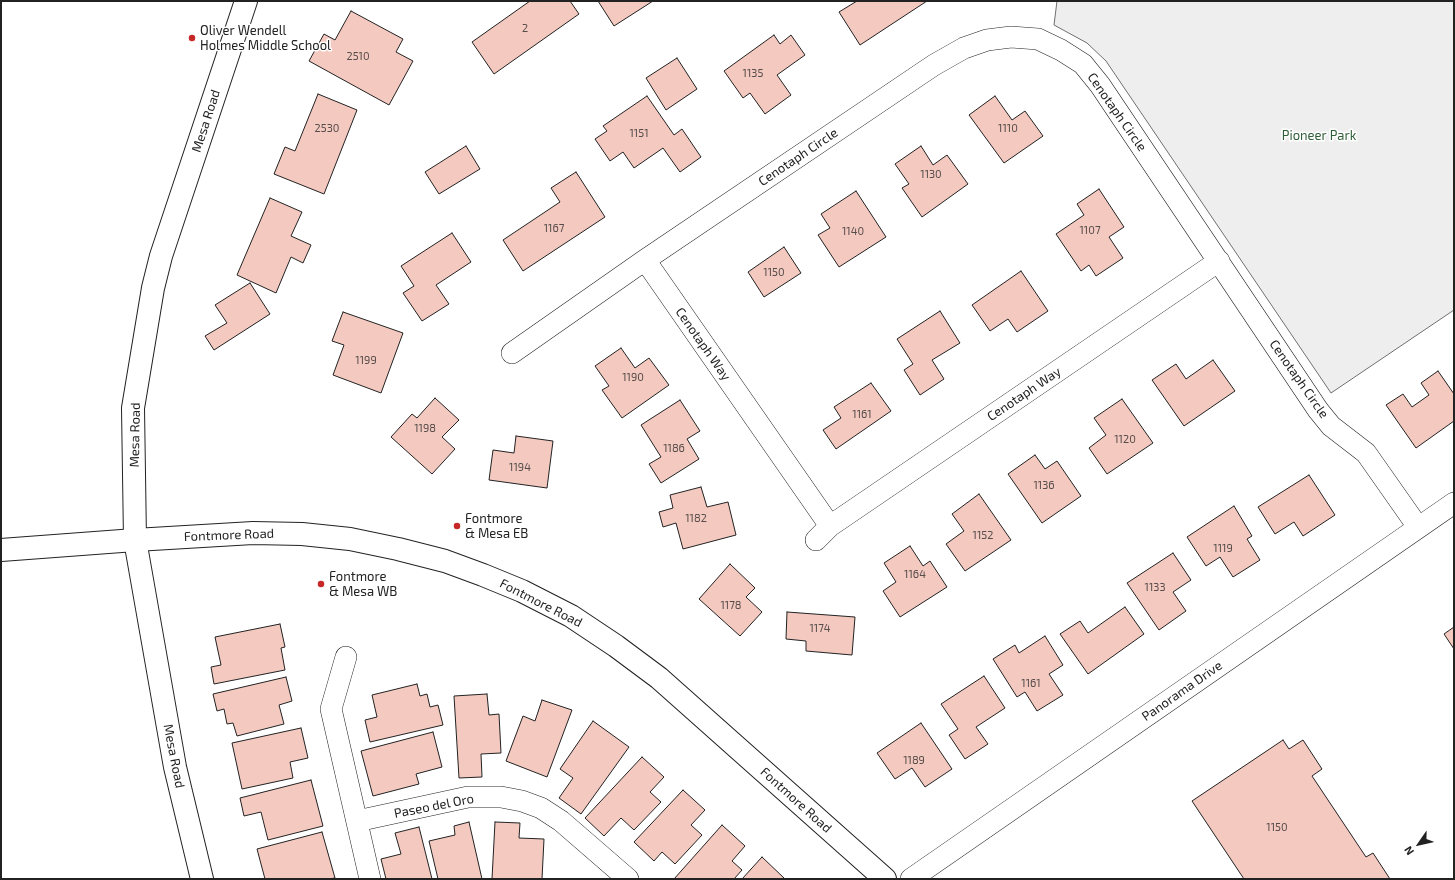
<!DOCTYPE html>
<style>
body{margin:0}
#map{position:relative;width:1455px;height:880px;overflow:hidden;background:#fff;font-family:"Exo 2",sans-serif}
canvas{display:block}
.frame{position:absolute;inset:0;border:2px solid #222;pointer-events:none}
.north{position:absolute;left:1399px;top:824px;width:40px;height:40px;-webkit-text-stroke:3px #fff;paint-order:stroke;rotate:236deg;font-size:11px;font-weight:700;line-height:16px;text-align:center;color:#222}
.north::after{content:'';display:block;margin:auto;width:14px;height:18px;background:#222;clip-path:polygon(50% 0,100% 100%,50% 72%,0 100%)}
</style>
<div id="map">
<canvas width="1455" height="880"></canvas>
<div class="frame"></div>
<div class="north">N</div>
</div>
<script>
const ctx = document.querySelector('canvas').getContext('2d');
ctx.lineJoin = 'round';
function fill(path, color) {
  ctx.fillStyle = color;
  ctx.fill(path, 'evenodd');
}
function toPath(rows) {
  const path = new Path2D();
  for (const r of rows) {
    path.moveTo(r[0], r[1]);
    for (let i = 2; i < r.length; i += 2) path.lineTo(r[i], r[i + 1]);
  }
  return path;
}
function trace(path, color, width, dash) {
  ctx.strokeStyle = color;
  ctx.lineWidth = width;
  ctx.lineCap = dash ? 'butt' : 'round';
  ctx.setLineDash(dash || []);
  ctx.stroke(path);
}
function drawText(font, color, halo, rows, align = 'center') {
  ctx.font = font + ' "Exo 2",sans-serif';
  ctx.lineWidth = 3;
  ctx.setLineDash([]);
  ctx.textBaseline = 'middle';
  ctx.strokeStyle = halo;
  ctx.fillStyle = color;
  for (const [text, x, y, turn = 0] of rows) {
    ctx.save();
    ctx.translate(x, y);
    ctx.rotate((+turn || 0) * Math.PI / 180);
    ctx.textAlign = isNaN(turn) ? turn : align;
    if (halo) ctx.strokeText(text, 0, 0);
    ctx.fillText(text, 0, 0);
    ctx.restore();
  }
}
const green = toPath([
 [1057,1,1454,1,1454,310,1331,393,1106,61,1087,43,1054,25,1057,1]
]);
const building = toPath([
 [530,1,570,1,579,14,494,74,472,42,530,1],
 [598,1,653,1,614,26,598,1],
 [857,1,927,1,860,45,839,12,857,1],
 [351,11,403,39,396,52,413,61,389,105,309,61,324,34,335,40,351,11],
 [774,35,780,44,791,35,805,55,777,75,791,95,765,114,750,93,743,98,724,71,774,35],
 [677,58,697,89,666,110,646,78,677,58],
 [318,94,357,110,324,194,274,174,285,147,295,151,318,94],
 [647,96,674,135,682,129,701,157,680,172,663,148,634,168,623,152,610,161,595,139,607,131,603,126,647,96],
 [995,96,1012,120,1025,111,1043,136,1004,163,969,115,995,96],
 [466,146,480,169,439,194,425,172,466,146],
 [921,146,933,165,947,155,968,184,922,217,902,188,909,184,895,164,921,146],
 [576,172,605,217,523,271,503,240,560,202,551,188,576,172],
 [1099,189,1124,227,1109,237,1123,258,1096,276,1089,265,1081,271,1056,234,1084,215,1077,204,1099,189],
 [856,191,886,237,839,267,818,235,830,228,821,214,856,191],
 [270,198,302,212,291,236,311,245,303,263,291,257,276,293,237,275,270,198],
 [452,233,471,262,436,285,449,304,422,321,403,293,414,286,401,266,452,233],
 [784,247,801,273,764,297,748,272,784,247],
 [1021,271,1048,311,1017,332,1008,319,990,331,972,305,1021,271],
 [250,283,270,314,214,350,205,336,227,323,215,305,250,283],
 [940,311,960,343,932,360,944,379,920,395,904,370,913,364,897,339,940,311],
 [343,312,403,333,381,393,333,375,344,345,332,341,343,312],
 [621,348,635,368,649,358,669,385,622,418,602,390,609,386,595,366,621,348],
 [1213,360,1235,391,1184,426,1152,380,1176,364,1186,379,1213,360],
 [1438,371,1454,394,1454,421,1416,448,1386,405,1403,394,1412,407,1429,395,1421,383,1438,371],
 [871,383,891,411,836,449,823,430,841,418,834,407,871,383],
 [435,398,459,420,442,437,455,449,432,474,391,437,412,414,417,418,435,398],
 [1122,399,1153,443,1107,474,1089,448,1106,435,1094,418,1122,399],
 [680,400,700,431,687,439,699,459,661,483,649,464,661,457,641,425,680,400],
 [516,436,553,441,547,488,489,480,493,450,514,453,516,436],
 [1035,455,1045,469,1057,461,1081,496,1042,523,1008,474,1035,455],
 [1309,475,1335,515,1303,536,1294,522,1275,534,1258,507,1309,475],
 [701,487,707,507,728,502,736,535,683,549,676,523,663,527,659,512,673,508,670,495,701,487],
 [979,494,1011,540,965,571,946,544,964,531,952,514,979,494],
 [1234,506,1252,536,1247,539,1260,560,1233,577,1220,557,1206,566,1187,537,1234,506],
 [910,546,923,566,930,561,947,587,900,617,883,591,896,582,884,563,910,546],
 [1173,553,1191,580,1173,592,1186,611,1159,630,1127,583,1173,553],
 [730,564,755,588,746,597,762,612,740,636,699,599,730,564],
 [1125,607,1144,634,1088,674,1060,634,1080,621,1088,633,1125,607],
 [787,612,855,617,852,655,806,651,806,641,786,639,787,612],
 [280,624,285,647,281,648,285,670,214,684,211,667,221,665,215,637,280,624],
 [1454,627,1454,649,1444,634,1454,627],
 [1045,636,1063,665,1049,674,1063,695,1037,711,1025,692,1017,697,993,659,1015,645,1019,653,1045,636],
 [984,676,1005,708,976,727,988,744,965,759,949,735,958,729,941,704,984,676],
 [286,677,292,701,279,705,284,724,237,736,233,723,227,724,224,709,217,711,213,694,286,677],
 [417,684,420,696,427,694,430,707,438,705,443,725,370,742,365,720,377,717,372,695,417,684],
 [487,694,489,715,499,714,501,753,481,754,482,777,459,778,454,696,487,694],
 [542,700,572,710,547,777,506,761,523,716,535,721,542,700],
 [593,721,629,747,581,814,559,798,573,778,560,769,593,721],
 [921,723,952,769,925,787,912,768,895,779,877,753,921,723],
 [301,728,308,758,290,762,293,778,242,789,232,743,301,728],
 [433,732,442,767,416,774,419,784,373,796,361,751,433,732],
 [1283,740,1289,749,1303,740,1322,769,1312,776,1366,857,1373,853,1390,879,1244,879,1192,801,1283,740],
 [642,757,664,777,650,792,661,802,634,830,621,818,604,836,585,818,642,757],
 [311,780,323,826,268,840,261,812,244,816,240,798,311,780],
 [683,790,705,810,691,825,702,835,675,864,662,852,654,861,634,842,683,790],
 [469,822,482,879,438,879,429,841,455,835,454,826,469,822],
 [495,822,520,823,519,838,544,839,542,879,492,879,495,822],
 [722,825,745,846,732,861,742,870,734,879,674,879,722,825],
 [419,827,432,879,386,879,381,859,401,854,395,833,419,827],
 [322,832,335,878,329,879,265,879,257,849,322,832],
 [762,857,784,878,783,879,742,879,762,857]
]);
const minor = toPath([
 [645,260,830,526,1219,261],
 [512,353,645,260,934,65,964,48,987,40,1011,37,1038,39,1061,50,1083,64,1100,85,1318,410,1331,426,1366,453,1418,527],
 [816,540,830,526],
 [346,657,331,709,370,879],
 [357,821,468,797,501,797,522,801,541,808,561,821,628,879],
 [911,879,1454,503]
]);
const secondary = toPath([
 [202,879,175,767,135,540,133,408,153,288,161,256,246,1]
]);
const primary = toPath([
 [1,550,135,540,253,533,302,534,350,539,398,549,445,561,483,575,522,591,571,616,616,646,659,678,885,879]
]);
const markers = [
 [192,38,4,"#c62828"],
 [457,526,4,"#c62828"],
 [321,584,4,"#c62828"]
];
const numberNames = [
 ["2",525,28],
 ["2510",358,56],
 ["1135",753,73],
 ["2530",327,128],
 ["1110",1008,128],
 ["1151",639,133],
 ["1130",931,174],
 ["1167",554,228],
 ["1107",1090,230],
 ["1140",853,231],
 ["1150",774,272],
 ["1199",366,360],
 ["1190",633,377],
 ["1161",862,414],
 ["1198",425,428],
 ["1120",1125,439],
 ["1186",674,448],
 ["1194",520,467],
 ["1136",1044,485],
 ["1182",696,518],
 ["1152",983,535],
 ["1119",1223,548],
 ["1164",915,574],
 ["1133",1155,587],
 ["1178",731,605],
 ["1174",820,628],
 ["1161",1031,683],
 ["1189",914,760],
 ["1150",1277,827]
];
const poiNames = [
 ["Oliver Wendell",200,31],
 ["Holmes Middle School",200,46],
 ["Fontmore",465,519],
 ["& Mesa EB",465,534],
 ["Fontmore",329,577],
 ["& Mesa WB",329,592]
];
const streetNames = [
 ["Cenotaph Circle",1117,112,55],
 ["Mesa Road",206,121,-72],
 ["Cenotaph Circle",798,157,-34],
 ["Cenotaph Way",703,344,55],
 ["Cenotaph Circle",1299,379,55],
 ["Cenotaph Way",1024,394,-34],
 ["Mesa Road",135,435,-89],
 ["Fontmore Road",229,535,-2],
 ["Fontmore Road",541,603,27],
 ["Panorama Drive",1182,691,-35],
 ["Mesa Road",174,756,79],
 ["Fontmore Road",796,800,42],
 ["Paseo del Oro",434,806,-11]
];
const parkNames = [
 ["Pioneer Park",1319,136]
];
fill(green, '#eee');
trace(green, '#6f6f6f', 1);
fill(building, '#f3c9c0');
trace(building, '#222', 1);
trace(minor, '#222', 22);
trace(secondary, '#222', 24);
trace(primary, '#222', 24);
trace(minor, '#fff', 21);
trace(secondary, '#fff', 22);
trace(primary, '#fff', 22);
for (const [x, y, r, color] of markers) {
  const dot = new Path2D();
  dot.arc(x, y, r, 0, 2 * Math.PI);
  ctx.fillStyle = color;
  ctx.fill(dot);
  trace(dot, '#fff', 1.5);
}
drawText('11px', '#564c4a', null, numberNames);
drawText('13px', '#222', '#fff', poiNames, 'left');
drawText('13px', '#222', '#fff', streetNames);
drawText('13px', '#2f5e38', '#fff', parkNames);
</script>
